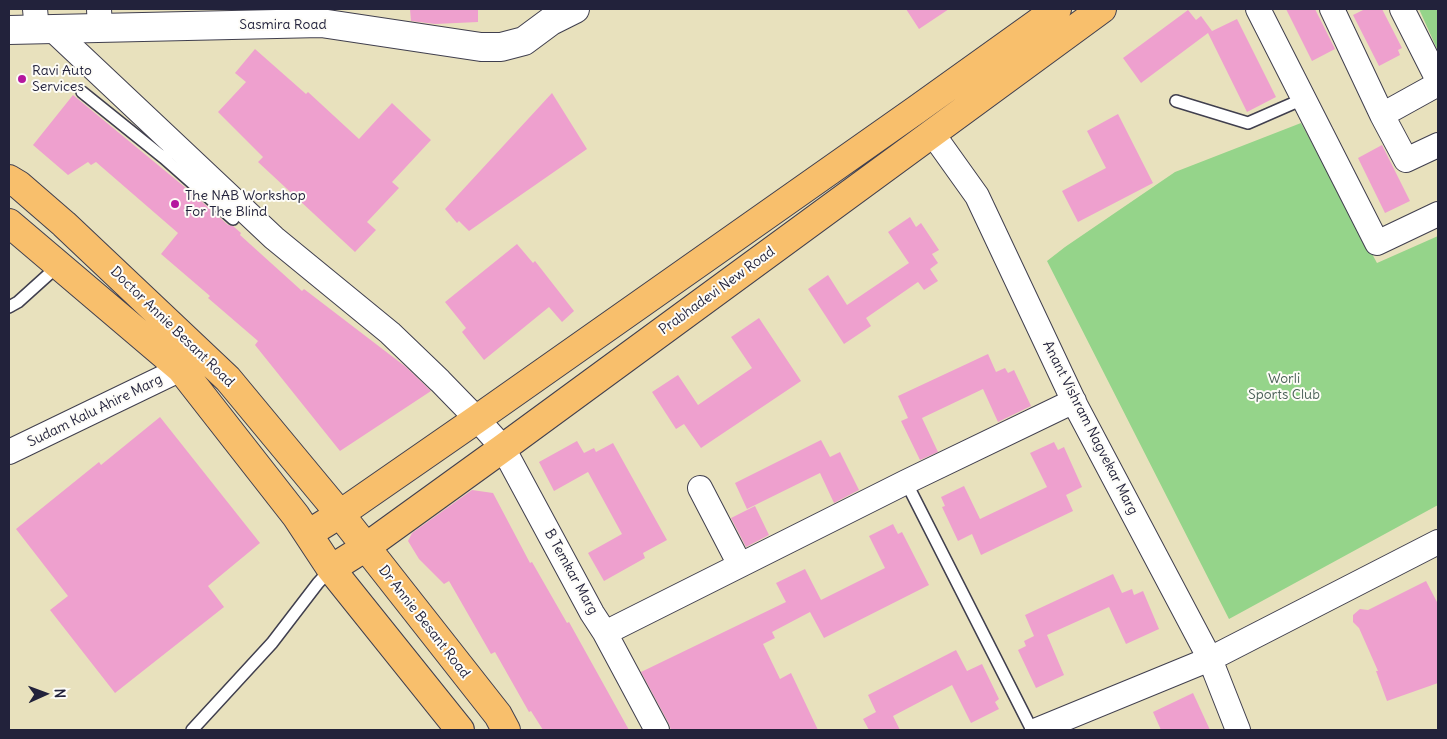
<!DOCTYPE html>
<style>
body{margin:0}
#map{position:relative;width:1447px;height:739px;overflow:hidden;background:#e8e1bd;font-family:Delius,sans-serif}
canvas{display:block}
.frame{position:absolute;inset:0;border:10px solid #22223b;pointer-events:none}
.north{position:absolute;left:20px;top:669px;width:50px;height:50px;-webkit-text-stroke:4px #fdfcf7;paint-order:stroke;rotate:88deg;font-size:14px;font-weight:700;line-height:20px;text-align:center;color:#22223b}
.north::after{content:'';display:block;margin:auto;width:18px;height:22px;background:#22223b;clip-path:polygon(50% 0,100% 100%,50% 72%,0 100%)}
</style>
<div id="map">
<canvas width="1447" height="739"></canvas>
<div class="frame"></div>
<div class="north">N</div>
</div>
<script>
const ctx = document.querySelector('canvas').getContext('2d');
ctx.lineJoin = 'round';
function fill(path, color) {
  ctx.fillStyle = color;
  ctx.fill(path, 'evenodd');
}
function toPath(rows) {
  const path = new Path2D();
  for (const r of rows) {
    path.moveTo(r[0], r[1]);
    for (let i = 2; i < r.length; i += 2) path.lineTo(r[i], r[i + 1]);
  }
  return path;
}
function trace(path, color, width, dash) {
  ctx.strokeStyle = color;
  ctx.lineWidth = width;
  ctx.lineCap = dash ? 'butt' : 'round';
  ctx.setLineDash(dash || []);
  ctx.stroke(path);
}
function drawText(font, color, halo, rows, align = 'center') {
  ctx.font = font + ' Delius,sans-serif';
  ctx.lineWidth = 4;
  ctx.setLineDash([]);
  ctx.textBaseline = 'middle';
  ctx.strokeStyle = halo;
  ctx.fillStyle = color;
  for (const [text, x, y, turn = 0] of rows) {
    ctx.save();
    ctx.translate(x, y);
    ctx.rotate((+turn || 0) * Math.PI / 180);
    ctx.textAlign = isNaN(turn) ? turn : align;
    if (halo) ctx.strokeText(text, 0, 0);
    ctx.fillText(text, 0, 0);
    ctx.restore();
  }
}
const green = toPath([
 [1419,9,1438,9,1438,51],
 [1301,123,1377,263,1438,236,1438,505,1229,619,1047,261,1065,247,1175,172]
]);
const building = toPath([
 [410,9,478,9,478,22,435,24,411,21],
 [906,9,949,9,919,29],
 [1286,9,1315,9,1335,49,1312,61],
 [1365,9,1382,9,1402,48,1398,50,1400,55,1379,66,1353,15],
 [1188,10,1196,20,1201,16,1212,31,1208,33,1237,19,1276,97,1247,112,1208,33,1141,83,1123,58],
 [255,49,306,94,308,92,359,139,392,103,431,140,392,182,399,188,367,222,376,230,355,252,258,162,263,157,218,112,246,82,235,73],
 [552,93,587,149,469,231,459,221,457,223,445,209],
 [73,95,192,193,228,225,233,226,241,233,240,235,302,291,304,289,406,367,431,391,340,451,255,345,258,341,208,298,210,296,161,254,178,233,96,162,91,165,88,162,68,175,33,145],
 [1118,114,1153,183,1078,222,1062,191,1106,168,1087,131],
 [1382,145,1410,201,1385,213,1358,158],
 [910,217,916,227,921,223,939,250,932,254,938,263,930,269,938,281,924,290,918,282,866,318,871,326,844,344,808,289,828,275,847,305,909,263,888,232],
 [517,244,533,263,535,261,574,311,562,322,549,307,484,360,462,332,466,328,445,302],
 [759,318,801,381,701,448,684,424,676,429,652,392,678,375,698,405,752,368,731,337],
 [988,354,996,372,1005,368,1008,373,1014,370,1031,406,998,422,983,389,922,418,938,452,920,460,901,421,908,418,898,396],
 [160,417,260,543,208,586,224,607,115,693,50,610,68,596,16,529,99,462,101,465],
 [821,440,830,457,840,452,859,490,834,503,820,473,747,509,735,483],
 [577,441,584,453,594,448,596,452,613,443,667,540,643,553,645,558,604,581,588,553,622,534,588,472,554,491,539,462],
 [1054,442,1058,450,1064,447,1082,487,1066,495,1073,511,981,555,972,534,958,541,942,507,945,506,941,497,964,486,980,519,1047,487,1030,453],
 [472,490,493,493,530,563,532,562,567,623,569,622,629,730,543,730,531,711,529,712,495,652,491,654,449,581,444,584,419,559,408,541,412,533],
 [755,506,769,535,746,547,731,518],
 [893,524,898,534,902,532,929,585,824,638,810,612,772,632,775,638,763,644,780,679,791,673,818,730,671,730,669,724,641,672,786,602,776,583,805,569,821,600,885,568,869,536],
 [1113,574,1122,593,1132,589,1134,595,1143,591,1159,629,1126,644,1109,607,1047,635,1064,675,1036,688,1018,650,1026,646,1024,641,1034,636,1025,615],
 [1426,581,1438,604,1438,683,1387,701,1376,671,1378,671,1359,628,1353,622,1353,615,1360,609,1368,610],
 [956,650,967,671,982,664,999,699,995,702,999,709,971,723,952,685,893,716,900,730,869,730,863,719,876,712,868,695],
 [1193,693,1210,730,1161,730,1153,712]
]);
const service = toPath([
 [82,92,164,158],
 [1176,101,1248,123,1303,99],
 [176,145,164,158,233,219],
 [9,307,18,302,59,265],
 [906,482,1032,730],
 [192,730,272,643,318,583,331,569]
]);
const minor = toPath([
 [35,9,37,30],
 [99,9,100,28],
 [1258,9,1377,243,1438,214],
 [1332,9,1382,115,1406,160,1438,145],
 [1402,9,1438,80],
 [52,29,274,238,390,333,440,381,477,419,503,448,592,613,605,633,657,730],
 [1382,115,1438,84],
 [932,133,977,196,1076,406,1210,659,1238,730],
 [9,452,181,369],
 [700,488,740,565],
 [605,633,906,482,1074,401],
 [1037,730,1210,659,1438,542]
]);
const tertiary = toPath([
 [9,30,321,23,481,47,501,47,524,41,551,21,575,9]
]);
const primary = toPath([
 [9,179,19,185,64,224,228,379,340,514,498,715,506,730],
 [9,223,181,369,296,516,331,569,460,730],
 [308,534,340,514,477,419,916,110,1057,9],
 [331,569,366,547,503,448,1102,9]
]);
const markers = [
 [22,79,5,"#b5179e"],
 [175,204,5,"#b5179e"]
];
const streetNames = [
 ["Sasmira Road",283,25],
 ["Prabhadevi New Road",717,291,-36],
 ["Doctor Annie Besant Road",172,327,44],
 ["Sudam Kalu Ahire Marg",95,411,-26],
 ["Anant Vishram Nagvekar Marg",1090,428,63],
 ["B Temkar Marg",571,572,61],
 ["Dr Annie Besant Road",424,622,52]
];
const poiNames = [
 ["Ravi Auto",32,71],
 ["Services",32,87],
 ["The NAB Workshop",185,196],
 ["For The Blind",185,212]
];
const parkNames = [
 ["Worli",1284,379],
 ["Sports Club",1284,395]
];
fill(green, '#95d48a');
fill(building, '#eea0ce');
trace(service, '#403f4e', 14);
trace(minor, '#403f4e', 26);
trace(tertiary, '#403f4e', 30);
trace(primary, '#403f4e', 30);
trace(service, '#fff', 11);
trace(minor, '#fff', 24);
trace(tertiary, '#fff', 28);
trace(primary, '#f8bf6c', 28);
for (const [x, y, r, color] of markers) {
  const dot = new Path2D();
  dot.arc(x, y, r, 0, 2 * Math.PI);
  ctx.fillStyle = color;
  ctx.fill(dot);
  trace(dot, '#fdfcf7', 2);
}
drawText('14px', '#22223b', '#fdfcf7', streetNames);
drawText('14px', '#22223b', '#fdfcf7', poiNames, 'left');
drawText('14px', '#4a6057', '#fdfcf7', parkNames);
</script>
